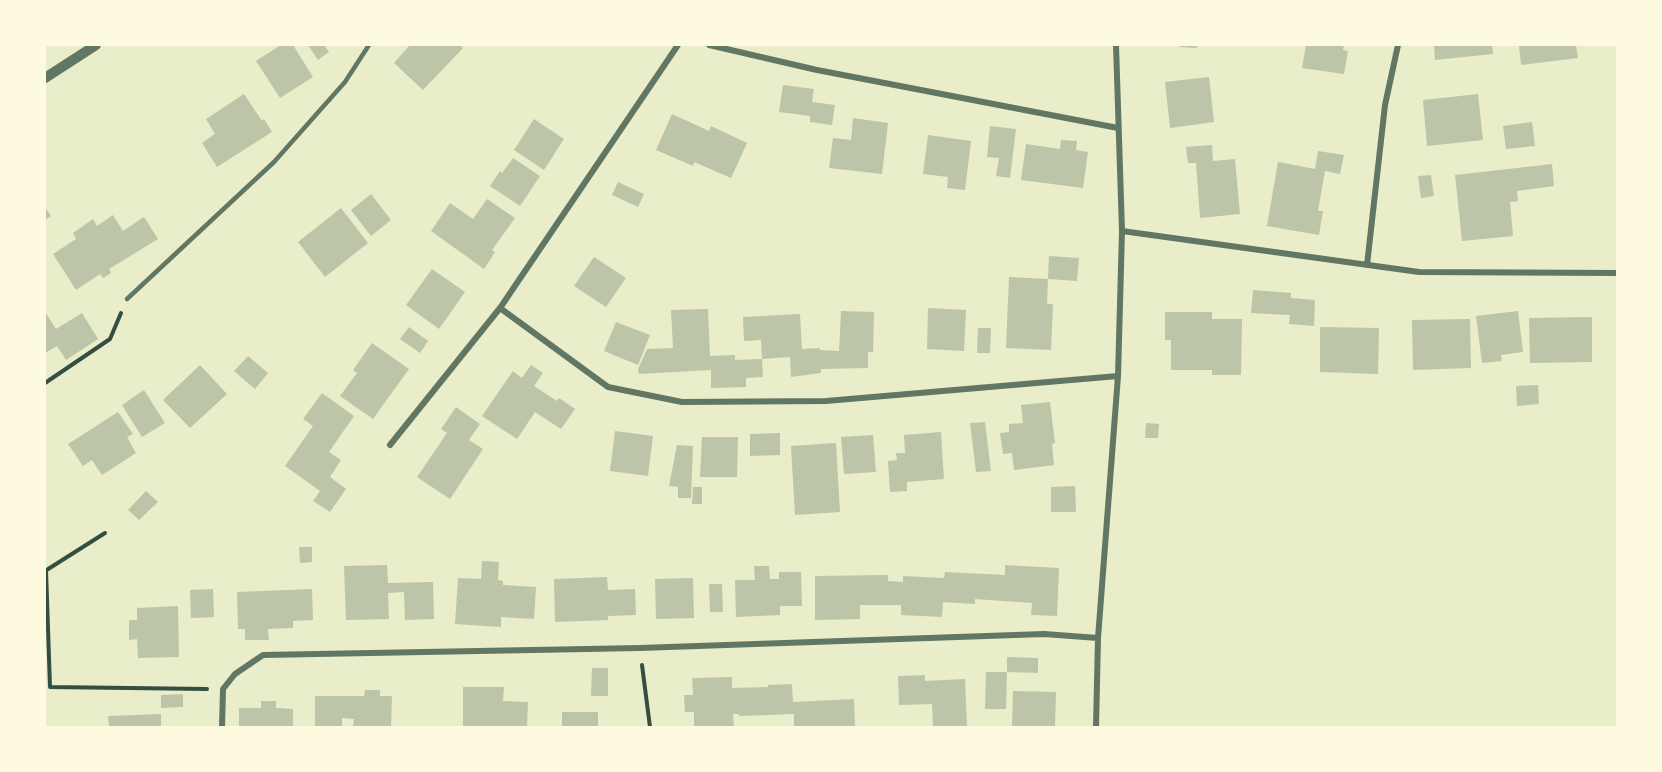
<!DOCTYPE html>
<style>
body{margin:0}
#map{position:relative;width:1662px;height:772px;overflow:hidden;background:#e9edc9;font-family:"Libre Baskerville",serif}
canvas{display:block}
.frame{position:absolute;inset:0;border:46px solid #fefae0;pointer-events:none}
</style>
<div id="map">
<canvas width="1662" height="772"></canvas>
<div class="frame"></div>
</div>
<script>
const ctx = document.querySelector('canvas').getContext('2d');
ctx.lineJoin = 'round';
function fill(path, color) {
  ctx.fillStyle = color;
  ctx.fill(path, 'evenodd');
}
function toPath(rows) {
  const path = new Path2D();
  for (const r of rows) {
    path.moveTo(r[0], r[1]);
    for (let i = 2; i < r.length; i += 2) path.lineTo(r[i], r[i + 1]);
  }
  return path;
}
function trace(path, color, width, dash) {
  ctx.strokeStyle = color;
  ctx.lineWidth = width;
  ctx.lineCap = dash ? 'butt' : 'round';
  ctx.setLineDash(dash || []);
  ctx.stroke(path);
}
const building = toPath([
 [281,45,293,45,313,77,280,98,256,61],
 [308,45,324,45,329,52,318,60],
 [410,45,460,45,463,48,423,90,394,63],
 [1180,45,1197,45,1197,48,1180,47],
 [1306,45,1344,45,1343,50,1348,51,1344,74,1302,68],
 [1434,45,1492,45,1493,54,1435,60],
 [1519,45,1576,45,1578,58,1521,65],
 [1209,77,1214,122,1170,128,1165,82],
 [783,85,814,89,812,102,835,105,832,125,810,122,810,116,779,112],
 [244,94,262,121,264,119,272,132,217,167,202,143,215,134,206,119],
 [1478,94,1483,140,1427,146,1423,100],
 [672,114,709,131,711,126,747,143,731,178,694,162,693,166,656,150],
 [853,118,888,123,882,174,829,168,833,138,851,140],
 [534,119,564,139,544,170,514,150],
 [1532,122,1535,146,1506,149,1503,126],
 [990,126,1016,129,1010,178,996,176,999,158,987,157],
 [928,135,971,141,965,190,947,188,948,177,923,174],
 [1061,140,1077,141,1076,150,1088,152,1083,188,1021,180,1026,144,1060,149],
 [1212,145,1213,161,1235,159,1240,214,1200,218,1196,163,1188,163,1186,147],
 [1318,151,1344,155,1340,174,1325,171,1318,211,1323,211,1319,235,1267,226,1278,162,1315,169],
 [513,158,540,176,520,206,490,186,500,171,502,173],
 [1552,164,1554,186,1517,191,1518,201,1510,202,1513,236,1462,241,1455,175],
 [1431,175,1434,196,1421,198,1418,176],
 [618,182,644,194,638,207,612,195],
 [371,194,391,220,371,236,351,210],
 [487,199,515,218,492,250,495,252,484,269,431,231,450,203,473,219],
 [45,207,51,216,45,220],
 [341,208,368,243,325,277,298,242],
 [113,215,123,231,144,217,158,239,109,269,111,273,103,278,100,274,76,290,53,254,76,239,73,233,93,219,97,226],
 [1049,256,1079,258,1077,281,1048,279],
 [594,257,626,278,606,307,574,286],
 [432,269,465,292,439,329,406,305],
 [1009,277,1048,279,1047,304,1053,304,1051,350,1006,348],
 [1253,290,1291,293,1291,298,1315,300,1314,326,1289,324,1290,315,1251,313],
 [928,308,966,310,964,351,927,349],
 [708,309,710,356,735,355,735,360,762,359,763,377,746,378,746,387,711,388,711,370,639,374,638,369,647,349,673,348,671,310],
 [841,311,874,312,873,352,868,352,868,368,821,369,821,373,791,377,790,357,762,359,761,340,744,341,743,317,800,314,802,349,820,348,820,350,839,351],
 [1518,311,1523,352,1501,355,1502,361,1482,363,1476,316],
 [45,312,56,329,82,313,98,339,66,360,57,346,45,353],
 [1165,312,1212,312,1212,319,1242,319,1241,375,1212,375,1212,370,1171,370,1171,340,1165,340],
 [1592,317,1592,362,1530,363,1529,318],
 [1470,319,1471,368,1413,370,1412,320],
 [616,322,650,335,638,365,604,351],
 [409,327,428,341,420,353,400,339],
 [1320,327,1379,328,1378,374,1320,372],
 [978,328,991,328,990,353,977,353],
 [372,343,409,369,373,419,340,396,357,373,353,370],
 [248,356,268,373,255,389,234,371],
 [200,365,227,394,190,428,163,400],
 [531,365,543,373,534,386,557,401,559,398,575,409,561,429,535,412,517,439,482,416,513,371,522,378],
 [1538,385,1539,404,1517,406,1516,386],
 [144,390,165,423,142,437,122,405],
 [322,393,354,416,329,452,341,460,330,477,346,489,330,512,313,501,320,491,285,466,313,426,303,419],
 [1050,402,1055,443,1052,444,1054,465,1014,470,1012,453,1003,454,1000,433,1009,432,1009,424,1023,423,1021,405],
 [456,407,480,424,469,440,483,449,450,499,417,477,447,433,441,429],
 [118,412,133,434,127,437,136,453,102,475,92,460,83,466,68,444],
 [985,422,991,471,976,472,970,423],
 [1146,423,1159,424,1158,438,1145,438],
 [615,431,653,436,648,476,610,471],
 [941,432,944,479,907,482,907,491,890,492,888,461,897,460,896,453,905,453,904,435],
 [780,433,780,455,750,456,750,434],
 [873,435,876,472,844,474,841,437],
 [702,437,738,437,737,477,700,477],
 [836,443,840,512,795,515,791,446],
 [677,445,693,446,691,498,678,498,678,487,669,486],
 [1075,486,1076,512,1051,512,1051,487],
 [693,487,702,487,702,504,692,504],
 [146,491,158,502,139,520,128,510],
 [299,547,312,547,312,562,300,563],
 [482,561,499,562,498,580,503,581,503,585,536,587,534,619,501,617,501,627,455,624,458,578,481,579],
 [387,565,388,583,433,582,434,619,405,620,404,592,388,593,389,619,346,620,344,566],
 [1005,565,1059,568,1057,616,1031,615,1032,603,975,599,975,604,943,602,942,617,901,615,901,605,860,605,860,619,815,620,815,576,888,575,888,581,903,582,903,576,944,578,945,572,1005,575],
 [754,566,769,566,770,579,779,579,779,572,801,572,802,606,780,606,780,615,736,617,735,580,755,580],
 [607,577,608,590,635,589,636,615,608,616,608,620,555,622,554,579],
 [693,578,694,618,656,619,655,579],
 [709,584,722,584,723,612,710,612],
 [213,589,214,617,191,618,190,590],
 [312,589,313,620,293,621,293,628,268,629,269,640,245,640,245,629,238,629,237,592],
 [178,606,179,657,138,658,137,639,129,640,129,620,137,620,137,608],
 [1007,657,1038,658,1038,673,1007,672],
 [592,668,608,668,608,696,591,696],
 [986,672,1007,672,1006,709,985,709],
 [925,675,925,681,965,679,967,727,933,727,932,704,899,705,898,676],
 [732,677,732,688,768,687,768,685,792,684,793,702,854,699,855,727,794,727,794,714,739,716,739,714,733,714,734,727,694,727,694,712,685,712,684,695,693,695,692,678],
 [463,687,504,687,503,701,528,702,527,727,463,727],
 [365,690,380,690,380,696,392,696,391,727,353,727,354,719,342,718,342,727,315,727,315,696,364,696],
 [1013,691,1056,692,1055,727,1012,727],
 [183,694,183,707,161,708,161,695],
 [261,701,276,701,276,708,293,709,293,727,239,727,239,708,261,708],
 [562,712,598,712,598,727,562,727],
 [161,714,161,727,109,727,108,716]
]);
const path = toPath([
 [45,383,110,339,121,313],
 [46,570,50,687,207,689],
 [45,571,105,533],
 [642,665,650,727]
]);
const service = toPath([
 [127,299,274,162,345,82,369,45]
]);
const minor = toPath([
 [709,45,817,70,1118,128],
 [1122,231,1419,272,1617,273],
 [1367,265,1385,105,1398,45],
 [500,308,608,387,682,402,826,401,1118,376],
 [390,445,500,308,678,45],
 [222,727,223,689,235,674,263,655,640,648,1044,634,1098,638],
 [1096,727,1098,638,1118,376,1122,231,1116,45]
]);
const tertiary = toPath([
 [45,78,96,45]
]);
fill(building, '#bcc5a7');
trace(path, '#344e41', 4);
trace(service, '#617663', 4.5);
trace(minor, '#617663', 6);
trace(tertiary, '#617663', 10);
</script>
